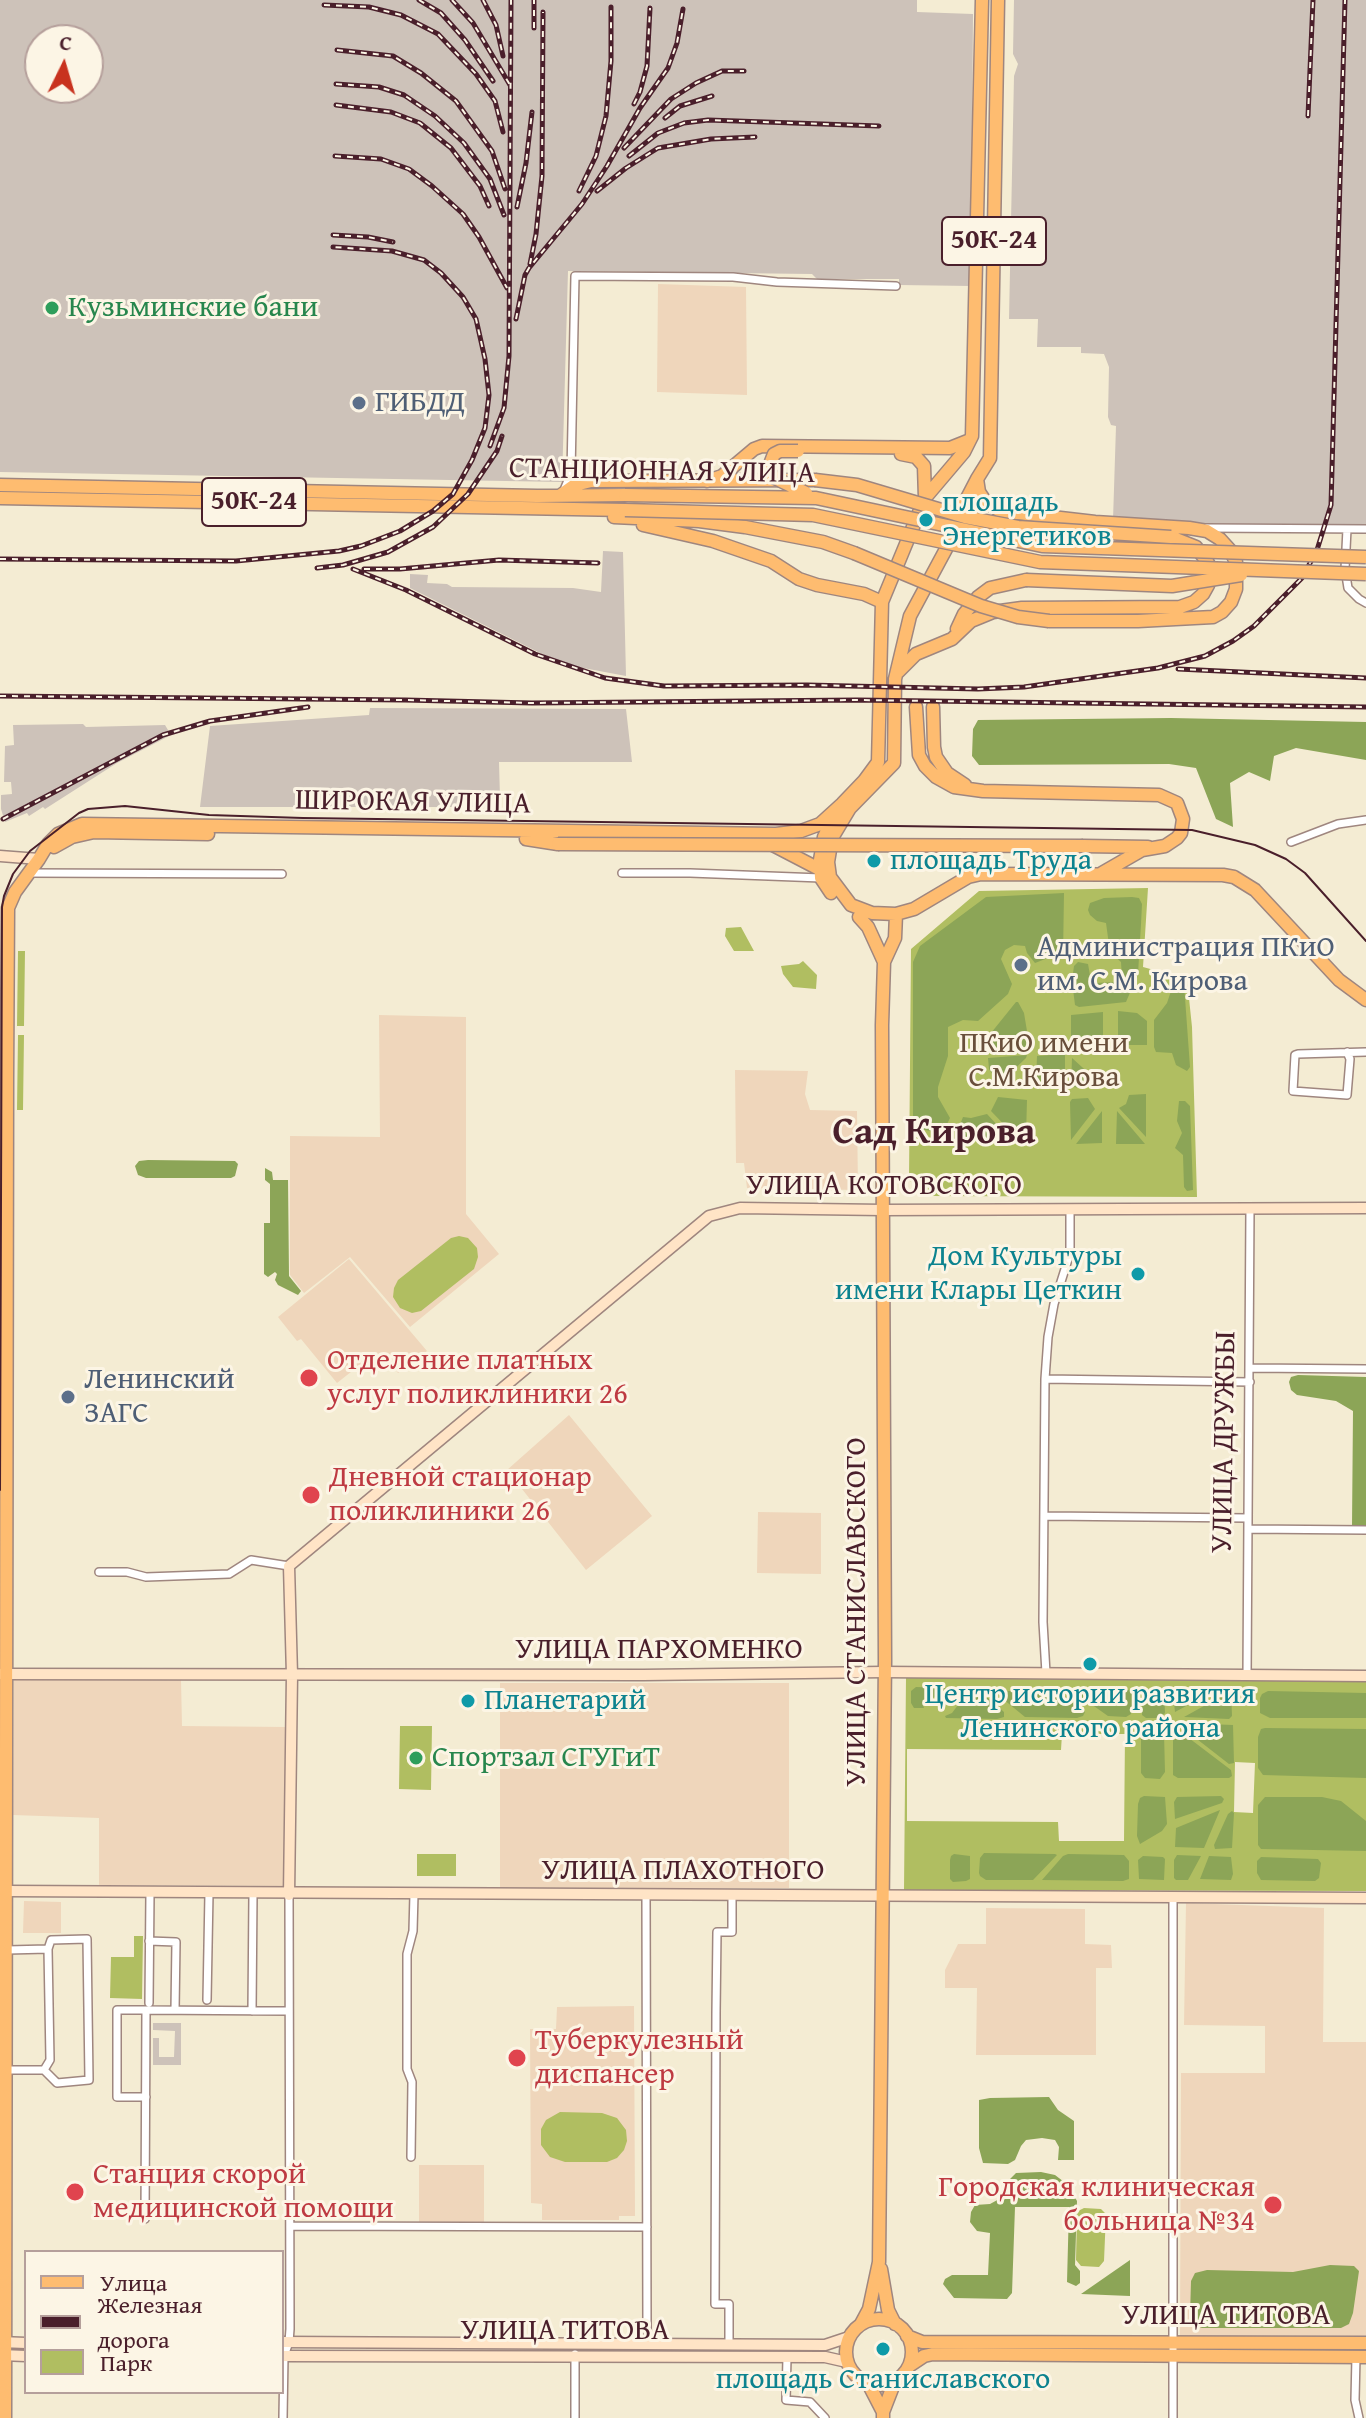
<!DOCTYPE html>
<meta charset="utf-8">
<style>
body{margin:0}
#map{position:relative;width:1366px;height:2418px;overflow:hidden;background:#f4ecd3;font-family:"Gentium Book Plus",serif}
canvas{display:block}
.legend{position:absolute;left:24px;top:2250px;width:260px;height:144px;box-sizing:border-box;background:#fcf5e5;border:2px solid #b59f9b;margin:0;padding:10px 14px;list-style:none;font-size:24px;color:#4a1f2b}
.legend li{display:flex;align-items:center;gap:16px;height:40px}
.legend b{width:40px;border:2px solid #b59f9b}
.north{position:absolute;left:24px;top:24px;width:80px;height:80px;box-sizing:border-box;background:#fcf5e5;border:2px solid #b59f9b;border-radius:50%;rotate:5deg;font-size:22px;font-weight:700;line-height:32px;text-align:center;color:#4a1f2b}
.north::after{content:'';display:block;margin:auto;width:28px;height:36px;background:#c8321e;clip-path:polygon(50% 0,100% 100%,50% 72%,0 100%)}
</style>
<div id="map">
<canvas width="1366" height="2418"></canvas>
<ul class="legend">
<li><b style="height:10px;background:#febc70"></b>Улица</li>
<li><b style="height:10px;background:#4a1f2b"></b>Железная дорога</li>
<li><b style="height:22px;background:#b0be61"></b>Парк</li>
</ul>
<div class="north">С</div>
</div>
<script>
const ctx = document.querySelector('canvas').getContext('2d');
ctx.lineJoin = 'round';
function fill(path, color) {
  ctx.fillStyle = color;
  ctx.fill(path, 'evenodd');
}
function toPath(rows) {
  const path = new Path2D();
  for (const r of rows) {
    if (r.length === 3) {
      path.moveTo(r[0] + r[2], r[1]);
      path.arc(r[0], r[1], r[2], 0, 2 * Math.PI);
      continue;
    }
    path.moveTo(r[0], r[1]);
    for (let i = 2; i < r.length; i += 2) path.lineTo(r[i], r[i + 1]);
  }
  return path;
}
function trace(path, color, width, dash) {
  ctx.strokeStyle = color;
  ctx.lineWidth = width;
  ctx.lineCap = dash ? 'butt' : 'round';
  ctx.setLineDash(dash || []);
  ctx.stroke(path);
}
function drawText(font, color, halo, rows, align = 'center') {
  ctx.font = font + ' "Gentium Book Plus",serif';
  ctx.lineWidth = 6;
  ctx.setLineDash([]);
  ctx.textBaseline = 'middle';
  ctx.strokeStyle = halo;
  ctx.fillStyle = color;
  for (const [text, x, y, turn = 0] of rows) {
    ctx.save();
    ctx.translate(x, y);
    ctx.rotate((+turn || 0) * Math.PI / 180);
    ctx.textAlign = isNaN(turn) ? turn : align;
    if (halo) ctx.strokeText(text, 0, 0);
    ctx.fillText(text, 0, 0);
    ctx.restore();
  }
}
const built = toPath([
 [658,284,746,287,747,395,657,392],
 [379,1015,466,1017,466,1214,499,1254,410,1327,350,1257,304,1293,290,1275,290,1136,380,1137],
 [735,1070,808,1071,805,1094,810,1110,857,1111,858,1190,747,1188,744,1163,736,1163],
 [349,1259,427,1351,398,1373,385,1356,360,1373,356,1368,337,1383,301,1339,297,1341,278,1317],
 [569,1415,652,1516,586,1570,507,1470],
 [758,1512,821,1513,821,1574,757,1573],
 [14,1679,181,1680,182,1726,286,1727,285,1886,99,1885,99,1818,13,1815],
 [500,1683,789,1683,789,1888,500,1888],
 [24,1901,61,1902,61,1933,23,1933],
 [1186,1903,1324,1908,1323,2042,1366,2042,1366,2337,1180,2336,1181,2073,1265,2073,1265,2026,1184,2025],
 [986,1908,1085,1909,1085,1944,1111,1945,1112,1968,1096,1968,1096,2055,976,2055,977,1988,945,1988,945,1970,958,1944,986,1944],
 [634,2006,635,2216,619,2216,619,2220,542,2220,542,2204,531,2203,530,2029,556,2029,557,2007],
 [419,2165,484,2165,484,2223,419,2223]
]);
const industrial = toPath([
 [0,0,917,0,917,12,973,14,971,286,899,285,899,279,817,279,812,274,568,271,562,482,0,472],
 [40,40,88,40,88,88,40,88],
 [1014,0,1366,0,1366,527,1192,526,1113,520,1116,426,1111,425,1108,417,1109,367,1104,354,1081,353,1081,347,1037,347,1038,319,1009,319,1014,76,1018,64,1013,54],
 [603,551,623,552,626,676,578,667,542,654,410,588,410,574,428,575,427,583,447,584,452,587,573,588,601,592],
 [370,708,626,709,632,762,499,762,500,798,492,807,200,807,210,726,369,715],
 [83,724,86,727,165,725,171,735,117,763,45,809,43,807,29,816,27,813,5,822,1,809,1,795,12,794,11,782,4,782,5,746,14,745,13,725],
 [153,2023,181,2023,181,2065,153,2065,153,2038,159,2038,159,2057,174,2057,175,2031,153,2030]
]);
const green = toPath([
 [1148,888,1143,967,1187,979,1192,1027,1197,1197,929,1196,909,1180,911,949,979,891],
 [741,927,754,951,734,951,725,936,726,928],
 [18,951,25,951,24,1026,17,1026],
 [803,961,817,975,816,989,793,987,783,974,781,966,799,964],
 [18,1035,24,1035,23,1110,17,1110],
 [459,1236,468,1238,477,1248,478,1257,474,1269,421,1311,412,1313,400,1308,393,1297,394,1288,398,1280,451,1238],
 [906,1677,1366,1680,1366,1891,904,1890],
 [1062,1734,1125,1734,1124,1841,1059,1841,1058,1822,907,1821,907,1749,1061,1750],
 [1235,1762,1255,1763,1253,1813,1234,1812],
 [400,1726,432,1726,431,1790,399,1789],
 [417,1854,456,1854,456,1876,417,1876],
 [134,1936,143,1936,142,1999,110,1998,111,1957,134,1957],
 [560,2112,602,2113,617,2118,626,2130,627,2141,624,2150,617,2158,607,2162,565,2162,550,2157,541,2145,541,2129,546,2120],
 [1084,2208,1101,2209,1106,2214,1104,2261,1099,2267,1081,2266,1076,2260,1077,2215,1078,2211]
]);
const forest = toPath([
 [1171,718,1366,722,1366,760,1296,748,1274,756,1270,781,1249,772,1230,783,1233,827,1216,819,1196,768,1169,764,979,765,972,756,973,729,978,720],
 [1064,893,1063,956,1048,958,1035,963,1027,953,1025,946,1014,945,1005,950,1001,959,1012,984,1008,994,978,1021,963,1020,948,1027,948,1056,938,1087,938,1097,950,1118,947,1124,943,1128,931,1131,913,1128,913,962,920,946,986,897],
 [1132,897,1139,898,1142,904,1141,924,1138,974,1126,1002,1079,1007,1075,1005,1072,981,1074,966,1078,962,1088,964,1091,981,1094,983,1119,982,1122,978,1121,962,1110,952,1106,923,1097,921,1090,915,1088,910,1090,903,1104,898],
 [1184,984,1190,1067,1187,1071,1176,1065,1172,1053,1156,1052,1154,1047,1154,1020,1167,1003,1173,985],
 [1016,1002,1018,1002,1024,1013,1030,1049,994,1051,990,1049,991,1033],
 [1118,1011,1137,1013,1147,1021,1147,1045,1118,1045],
 [1103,1012,1103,1046,1071,1049,1071,1015],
 [1065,1054,1065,1086,1036,1084,1037,1056],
 [1027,1055,1026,1058,999,1084,989,1069,988,1058],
 [1072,1058,1093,1077,1086,1088,1071,1087],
 [1146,1094,1146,1137,1119,1108,1126,1104,1129,1095],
 [998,1097,1027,1100,1026,1136,1021,1138,1016,1137,991,1111],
 [1088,1098,1095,1109,1071,1140,1070,1102,1072,1099],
 [1179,1101,1185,1101,1190,1106,1193,1190,1187,1191,1184,1187,1183,1155,1175,1148,1182,1133,1177,1121],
 [1102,1111,1102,1143,1076,1144],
 [1117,1111,1145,1144,1116,1144],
 [987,1114,1011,1140,1011,1142,954,1140,963,1117,971,1118],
 [148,1160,235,1161,238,1164,235,1176,231,1178,146,1178,138,1175,135,1166,139,1161],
 [265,1168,272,1172,273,1180,288,1180,289,1276,301,1291,298,1295,278,1285,275,1280,277,1274,275,1272,268,1277,264,1274,264,1223,270,1223,270,1184,265,1180],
 [1298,1375,1366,1377,1366,1526,1352,1526,1353,1411,1336,1401,1297,1395,1291,1390,1289,1382,1291,1377],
 [916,1687,947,1688,923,1705,924,1708,914,1708,911,1703,911,1691],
 [1077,1688,1132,1690,1134,1694,1131,1714,1126,1717,1108,1716,1074,1692,1073,1690],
 [960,1689,975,1689,981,1692,1004,1712,1004,1717,997,1719,946,1718,945,1716,952,1713,958,1705],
 [1146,1689,1164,1691,1165,1713,1160,1718,1146,1718,1142,1715,1142,1693],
 [1176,1690,1213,1690,1214,1691,1175,1712,1173,1694],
 [1008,1691,1060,1692,1085,1712,1083,1716,1077,1718,1025,1717,1003,1699,1004,1694],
 [1231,1691,1232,1716,1229,1719,1184,1717],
 [1268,1691,1366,1693,1366,1718,1270,1718,1260,1713,1260,1698,1262,1694],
 [1180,1723,1233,1725,1234,1763,1229,1764,1184,1729,1179,1726],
 [1146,1726,1159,1727,1164,1733,1165,1772,1160,1779,1145,1778,1141,1773,1141,1730],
 [1265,1728,1366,1729,1366,1778,1263,1775,1258,1768,1258,1737,1261,1729],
 [1177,1729,1231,1770,1232,1776,1229,1778,1178,1778,1173,1775,1173,1731],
 [1144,1796,1165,1797,1167,1824,1162,1831,1140,1844,1137,1836,1138,1804,1140,1798],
 [1221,1796,1224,1799,1222,1803,1175,1819,1174,1802,1177,1797],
 [1265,1797,1322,1797,1341,1801,1366,1821,1366,1851,1261,1849,1258,1845,1258,1805],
 [1220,1810,1204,1848,1175,1847,1176,1828],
 [1232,1811,1234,1813,1232,1848,1215,1849,1214,1845,1228,1814],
 [984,1853,1055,1854,1057,1855,1033,1880,986,1880,980,1876,979,1873,980,1858],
 [954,1854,970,1856,970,1879,966,1881,953,1882,950,1879,950,1860,951,1856],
 [1068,1854,1124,1855,1129,1861,1129,1879,1123,1881,1042,1880,1063,1856],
 [1177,1855,1201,1856,1188,1880,1176,1880,1174,1878,1174,1860],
 [1143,1856,1163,1857,1165,1859,1164,1880,1139,1879,1138,1860],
 [1209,1856,1231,1857,1233,1874,1231,1880,1200,1879],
 [1261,1857,1318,1859,1321,1863,1319,1878,1315,1881,1261,1880,1257,1873,1257,1861],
 [1049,2097,1058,2110,1074,2121,1074,2160,1058,2160,1059,2147,1055,2140,1042,2138,1026,2140,1021,2146,1015,2160,1008,2164,983,2163,979,2148,979,2100,990,2098],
 [1041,2172,1055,2175,1068,2185,1077,2201,1075,2265,1080,2271,1080,2283,1076,2286,1067,2282,1069,2207,1015,2207,1012,2293,1007,2299,954,2298,943,2284,945,2279,952,2275,988,2275,990,2233,977,2231,970,2222,971,2212,975,2205,990,2204,1001,2198,1004,2185,1016,2173],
 [1130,2260,1130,2296,1081,2294],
 [1330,2265,1354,2266,1359,2271,1353,2313,1349,2324,1341,2328,1202,2328,1192,2324,1190,2316,1191,2281,1195,2273,1207,2270,1293,2272]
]);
const street = toPath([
 [564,490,571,473,575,276,733,277,777,282,896,286],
 [1207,528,1366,529],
 [1347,529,1345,569,1348,588,1359,599,1366,603],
 [1291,842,1338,824,1366,820],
 [29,873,282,874],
 [622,873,690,873,821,878],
 [1347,1052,1350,1059,1347,1095,1293,1091,1295,1055,1298,1054,1366,1052],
 [1250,1368,1366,1369],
 [1045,1379,1250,1382],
 [1045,1516,1248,1518],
 [1248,1529,1366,1530],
 [99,1572,127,1572,146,1577,229,1574,251,1560,289,1566],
 [1046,1673,1043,1622,1045,1379,1048,1337,1054,1304,1070,1253,1070,1209],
 [1247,1676,1250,1208],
 [646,1894,647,2329,649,2343],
 [149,1941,176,1942,175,2010],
 [207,2000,209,1893],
 [149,2003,150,1893],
 [252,2011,253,1894],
 [7,2070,44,2070,50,2060,48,1949,7,1950],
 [44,2070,57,2083,89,2080,87,1939,51,1940,48,1949],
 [146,2097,117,2097,117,2010,146,2010],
 [411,2157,412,2082,407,2069,407,1954,413,1931,414,1894],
 [145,2219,146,2010,289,2011],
 [290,2226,647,2227],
 [729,2344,729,2304,715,2304,716,2013,717,1932,732,1932,732,1895],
 [575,2354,575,2418],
 [787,2357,786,2400,810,2402,825,2418],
 [1356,2357,1355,2400,1359,2418],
 [283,2418,284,2356,289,2342,290,2329,289,1895],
 [1173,2418,1173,1897]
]);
const secondary = toPath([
 [0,856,39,859],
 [0,1674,643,1675,884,1672,1366,1676],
 [7,1891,1366,1898],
 [289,1895,292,1675,289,1566,709,1216,740,1208,883,1210,1366,1208],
 [0,2342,26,2343],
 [282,2342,825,2345,849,2337],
 [0,2355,26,2356],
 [282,2356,825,2357,847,2362]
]);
const primary = toPath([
 [998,0,990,458,977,479,964,504,953,536,910,616,895,679,894,763,850,808,832,838,828,862,830,877,851,905,872,913,896,914,914,909,968,877,981,874,1223,875,1234,877,1255,890,1339,980,1366,1000],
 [901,454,916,457,924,466,925,498],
 [977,479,979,492,985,501,1000,511,1095,522,1189,528,1207,531,1220,539,1230,550,1236,562,1236,589,1231,602,1222,612,1213,617,1138,621,1049,621],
 [707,481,722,476,754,449,762,446,950,448,970,440],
 [0,485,537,496,625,495],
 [561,495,575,485,591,481,815,480],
 [0,498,625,510],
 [614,517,699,521,745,527,823,542,854,553],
 [643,525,713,541,771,561,799,579,817,585,864,594,882,602],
 [957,629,964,614,978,597,990,588,1026,580],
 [898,672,916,654,952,639,971,621,993,612,1022,608,1180,607,1194,602,1203,594,1208,585,1208,563,1196,547,1171,537],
 [916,707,919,755,925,766,936,777,954,787,983,791,1159,795,1177,803,1183,819,1181,833,1177,838,1165,846,1142,850,1102,873],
 [933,707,934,747,936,757,947,773,965,785],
 [526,839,558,844],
 [771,844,821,870],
 [1083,846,1148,847],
 [54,847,72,837,94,832,208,834],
 [831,893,821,878,820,860,824,837,836,813],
 [859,917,868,927,884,962],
 [881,2269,888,2310,895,2324],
 [879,2352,33],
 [861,2324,869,2309,879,2262,885,1661,882,1025,884,962,895,938,896,914],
 [907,2336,922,2342,1366,2343],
 [909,2366,924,2356,933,2354,1366,2357],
 [868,2383,883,2412],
 [5,2418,7,1079,8,908,15,892,39,859,48,844,58,834,82,824,776,834,801,831,820,824,842,804,864,781,878,762,882,602,925,498,964,452,972,436,982,0],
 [883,2418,883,2412,895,2381]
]);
const tram = toPath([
 [0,1490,2,907,4,896,13,874,30,851,79,813,88,809,125,806,209,815,303,818,1192,830,1255,845,1286,859,1305,873,1366,941]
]);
const rail = toPath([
 [419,0,441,13,465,40,493,81],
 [452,0,473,23,510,85],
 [483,0,496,25,503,56],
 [324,5,369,7,401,15,438,34,476,74,495,101,503,132],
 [534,28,534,0],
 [337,50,393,56,421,73,456,101,492,151,505,189],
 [336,84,379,87,404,95,435,116,464,143,490,179,504,215],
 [634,104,640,92,647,66,650,8],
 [336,105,391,112,420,123,451,148,480,186,489,206],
 [1308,116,1313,0],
 [665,118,680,106,712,96],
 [624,148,671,99,696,83,722,71,744,71],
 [335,156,381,159,409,169,432,186,463,214,479,237,507,288],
 [629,156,658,133,684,123,708,120,879,126],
 [579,191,596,156,606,116,611,61,611,7],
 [597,191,626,168,658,148,711,139,755,137],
 [517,207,526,163,532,112],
 [333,235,368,237,393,242],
 [530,264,536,234,542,176,543,12],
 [516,319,525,275,529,268,582,204,607,166,640,108,668,68,677,43,683,9],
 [490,446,504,408,509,356,511,0],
 [0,559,236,561,339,551,361,546,400,531,433,511,453,494,472,460,485,428,489,395,485,359,476,319,463,297,441,273,424,260,392,251,333,247],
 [317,568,343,565,388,552,433,527,468,494,497,451,502,436],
 [353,569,406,590,535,654,605,678,664,686,807,685,978,689,1024,687,1158,668,1205,656,1233,641,1254,626,1302,578,1317,550,1331,505,1345,0],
 [364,569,400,569,499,560,598,563],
 [1178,669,1366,678],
 [0,696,405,700,532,703,857,700,1366,707],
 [3,819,163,735,210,721,308,707]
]);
const primaryBridge = toPath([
 [798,451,780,451,774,454,769,467,770,473,775,478,806,493],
 [815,480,857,485,965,517,1018,527,1171,537],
 [625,495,816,498,1042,546,1366,557],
 [625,510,813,515,1040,562,1366,574],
 [854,553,981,606,1018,617,1049,621],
 [1026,580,1172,586,1241,575],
 [558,844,1083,846]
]);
const markers = [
 [52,308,8,"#2e9e5b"],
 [359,403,8,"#5c6f8a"],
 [926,520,8,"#0f9aa8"],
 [874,861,8,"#0f9aa8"],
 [1021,965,8,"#5c6f8a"],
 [1138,1274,8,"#0f9aa8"],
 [309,1378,10,"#e0444e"],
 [68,1397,8,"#5c6f8a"],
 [311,1495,10,"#e0444e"],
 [1090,1664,8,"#0f9aa8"],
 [468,1701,8,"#0f9aa8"],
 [416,1758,8,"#2e9e5b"],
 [517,2058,10,"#e0444e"],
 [75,2192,10,"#e0444e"],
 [1273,2205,10,"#e0444e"],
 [883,2349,8,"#0f9aa8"]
];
const shields = [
 [994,241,104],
 [254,502,104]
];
const shieldNames = [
 ["50К-24",994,241],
 ["50К-24",254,502]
];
const leisureNames = [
 ["Кузьминские бани",68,308],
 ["Спортзал СГУГиТ",432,1758]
];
const serviceNames = [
 ["ГИБДД",375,403],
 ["Администрация ПКиО",1037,948],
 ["им. С.М. Кирова",1037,982],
 ["Ленинский",84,1380],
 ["ЗАГС",84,1414]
];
const streetNames = [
 ["СТАНЦИОННАЯ УЛИЦА",662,472,1],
 ["ШИРОКАЯ УЛИЦА",413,803,1],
 ["УЛИЦА КОТОВСКОГО",884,1186],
 ["УЛИЦА ДРУЖБЫ",1225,1442,-89],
 ["УЛИЦА СТАНИСЛАВСКОГО",857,1612,-90],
 ["УЛИЦА ПАРХОМЕНКО",659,1650],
 ["УЛИЦА ПЛАХОТНОГО",683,1871],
 ["УЛИЦА ТИТОВА",1226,2316],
 ["УЛИЦА ТИТОВА",565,2331]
];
const cultureNames = [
 ["площадь",942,503],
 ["Энергетиков",942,537],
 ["площадь Труда",890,861],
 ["Дом Культуры",1122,1257,"right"],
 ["имени Клары Цеткин",1122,1291,"right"],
 ["Центр истории развития",1090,1695,"center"],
 ["Ленинского района",1090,1729,"center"],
 ["Планетарий",484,1701],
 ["площадь Станиславского",883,2380,"center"]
];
const parkNames = [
 ["ПКиО имени",1044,1044],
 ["С.М.Кирова",1044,1078]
];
const healthNames = [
 ["Отделение платных",327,1361],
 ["услуг поликлиники 26",327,1395],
 ["Дневной стационар",329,1478],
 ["поликлиники 26",329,1512],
 ["Туберкулезный",535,2041],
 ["диспансер",535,2075],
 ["Станция скорой",93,2175],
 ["медицинской помощи",93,2209],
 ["Городская клиническая",1255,2188,"right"],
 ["больница №34",1255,2222,"right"]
];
const districtNames = [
 ["Сад Кирова",934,1133]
];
fill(built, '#efd6bb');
fill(industrial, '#cdc2b9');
fill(green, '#b0be61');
fill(forest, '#8ca557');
trace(street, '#9f867f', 10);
trace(secondary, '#9f867f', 13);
trace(primary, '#9f867f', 15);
trace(street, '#fff', 7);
trace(secondary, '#ffe4c6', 10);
trace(primary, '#febc70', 12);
trace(tram, '#4a1f2b', 2);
trace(rail, '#4a1f2b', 5);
trace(rail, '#fcf5e5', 2, [6]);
trace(primaryBridge, '#9f867f', 15, []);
trace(primaryBridge, '#febc70', 12);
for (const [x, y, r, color] of markers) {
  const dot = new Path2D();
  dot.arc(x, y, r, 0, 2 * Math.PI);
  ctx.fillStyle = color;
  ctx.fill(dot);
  trace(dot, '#fcf5e5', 3);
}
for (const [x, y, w] of shields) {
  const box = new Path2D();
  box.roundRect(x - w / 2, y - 24, w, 48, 6);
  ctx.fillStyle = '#fcf5e5';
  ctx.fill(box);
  trace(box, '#4a1f2b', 2);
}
drawText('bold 28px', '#4a1f2b', null, shieldNames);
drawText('30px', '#27864d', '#fcf5e5', leisureNames, 'left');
drawText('30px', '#4e5e75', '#fcf5e5', serviceNames, 'left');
drawText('30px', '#4a1f2b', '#fcf5e5', streetNames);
drawText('30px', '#0d838f', '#fcf5e5', cultureNames, 'left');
drawText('30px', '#694f3b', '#fcf5e5', parkNames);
drawText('30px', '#be3a42', '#fcf5e5', healthNames, 'left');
drawText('bold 38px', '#4a1f2b', '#fcf5e5', districtNames);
</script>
